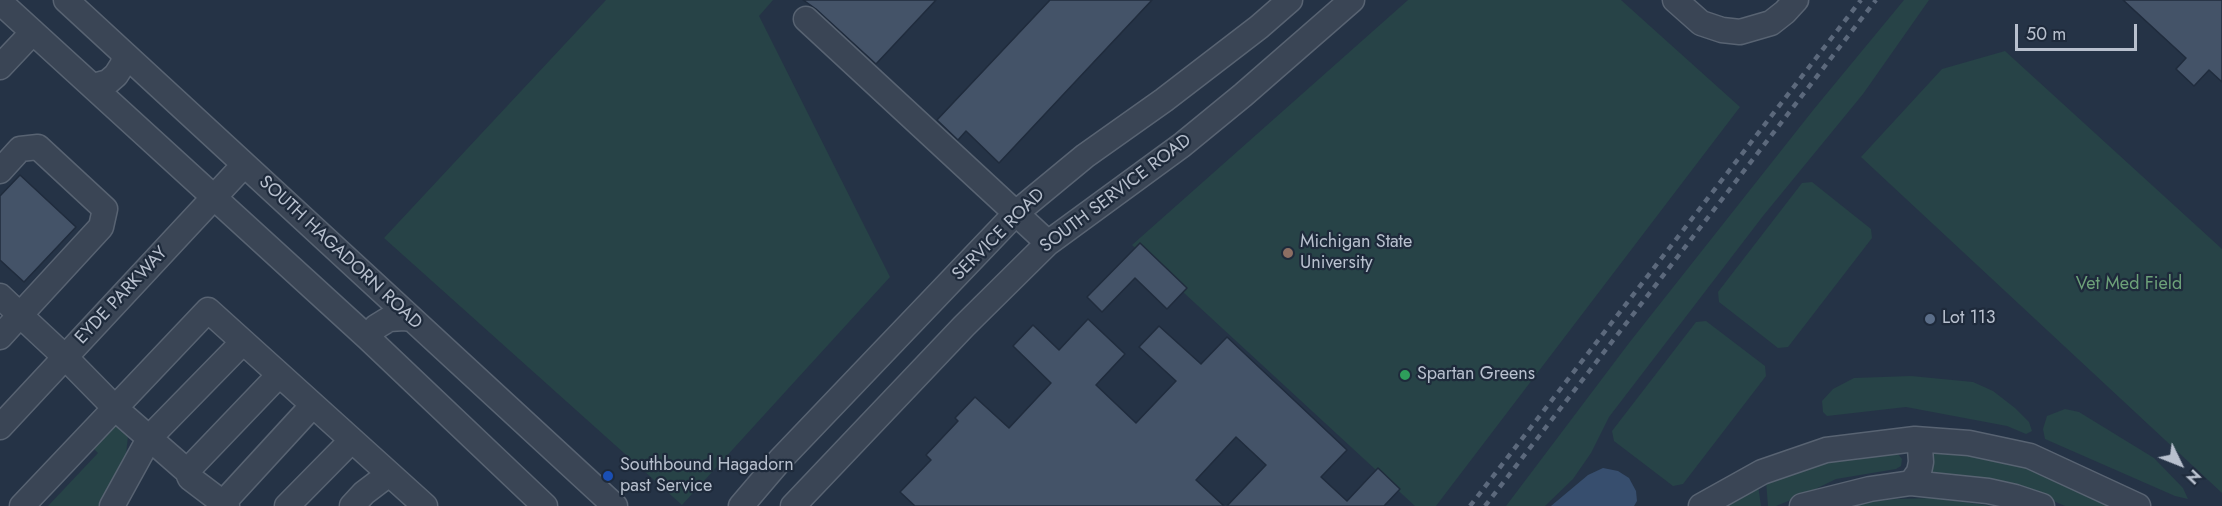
<!DOCTYPE html>
<style>
body{margin:0}
#map{position:relative;width:2222px;height:506px;overflow:hidden;background:#253346;font-family:Jost,sans-serif}
canvas{display:block}
.north{position:absolute;left:2150px;top:434px;width:60px;height:60px;-webkit-text-stroke:4px #1e2a3b;paint-order:stroke;rotate:133deg;font-size:16px;font-weight:700;line-height:24px;text-align:center;color:#b8c0ce}
.north::after{content:'';display:block;margin:auto;width:21px;height:27px;background:#b8c0ce;clip-path:polygon(50% 0,100% 100%,50% 72%,0 100%)}
.scale{position:absolute;left:2015px;top:24px;width:122px;height:27px;box-sizing:border-box;border:3px solid #b8c0ce;border-top:0;padding-left:8px;font-size:18px;line-height:21px;white-space:nowrap;color:#b8c0ce;-webkit-text-stroke:4px #1e2a3b;paint-order:stroke}
</style>
<div id="map">
<canvas width="2222" height="506"></canvas>
<div class="north">N</div>
<div class="scale">50 m</div>
</div>
<script>
const ctx = document.querySelector('canvas').getContext('2d');
ctx.lineJoin = 'round';
function fill(path, color) {
  ctx.fillStyle = color;
  ctx.fill(path, 'evenodd');
}
function toPath(rows) {
  const path = new Path2D();
  for (const r of rows) {
    path.moveTo(r[0], r[1]);
    for (let i = 2; i < r.length; i += 2) path.lineTo(r[i], r[i + 1]);
  }
  return path;
}
function trace(path, color, width, dash) {
  ctx.strokeStyle = color;
  ctx.lineWidth = width;
  ctx.lineCap = dash ? 'butt' : 'round';
  ctx.setLineDash(dash || []);
  ctx.stroke(path);
}
function drawText(font, color, halo, rows, align = 'center') {
  ctx.font = font + ' Jost,sans-serif';
  ctx.lineWidth = 4.5;
  ctx.setLineDash([]);
  ctx.textBaseline = 'middle';
  ctx.strokeStyle = halo;
  ctx.fillStyle = color;
  for (const [text, x, y, turn = 0] of rows) {
    ctx.save();
    ctx.translate(x, y);
    ctx.rotate((+turn || 0) * Math.PI / 180);
    ctx.textAlign = isNaN(turn) ? turn : align;
    if (halo) ctx.strokeText(text, 0, 0);
    ctx.fillText(text, 0, 0);
    ctx.restore();
  }
}
const green = toPath([
 [606,0,773,0,759,16,890,277,682,505,384,238],
 [1408,0,1621,0,1740,107,1436,506,1415,506,1132,245],
 [1904,0,1929,0,1863,94,1763,216,1609,417,1591,453,1573,479,1545,506,1506,506,1629,343,1814,109],
 [2005,51,2222,249,2222,493,1861,157,1942,69],
 [1812,182,1871,229,1872,238,1788,347,1778,348,1719,302,1718,292,1802,183],
 [1706,321,1765,366,1766,376,1683,484,1673,486,1614,441,1612,431,1696,322],
 [1911,376,1973,382,1993,391,2015,408,2029,422,2032,431,2026,434,2007,426,1906,407,1827,416,1823,412,1822,401,1833,389,1854,378],
 [2065,409,2079,412,2154,458,2183,488,2188,499,2175,496,2045,439,2043,429,2047,416],
 [111,420,128,436,125,464,101,506,48,506,98,453,89,444],
 [1928,451,1968,454,2002,461,2037,471,2086,493,2109,506,2065,506,2051,500,1926,476],
 [1892,452,1898,454,1902,459,1901,466,1896,469,1836,479,1801,496,1776,506,1768,506,1766,481,1817,463],
 [1758,485,1761,506,1720,506],
 [1935,498,1992,506,1852,506,1865,502,1897,499]
]);
const water = toPath([
 [1603,468,1618,471,1629,478,1636,491,1637,501,1634,506,1551,506,1588,475]
]);
const building = toPath([
 [803,0,936,0,876,64,816,9,803,0],
 [1050,0,1152,0,999,163,966,131,958,140,937,120,1050,0],
 [2123,0,2222,0,2222,82,2209,70,2194,86,2176,69,2186,58,2123,0],
 [20,175,76,227,24,282,0,260,0,196,20,175],
 [1140,243,1187,288,1167,309,1135,278,1102,312,1087,297,1140,243],
 [1088,319,1125,354,1096,385,1136,423,1176,381,1139,347,1159,326,1201,364,1227,337,1347,450,1321,477,1347,501,1378,468,1400,489,1384,506,1227,506,1266,465,1236,437,1196,480,1224,506,915,506,900,492,931,460,926,455,958,421,955,418,975,397,1009,428,1051,383,1013,346,1033,325,1059,350,1088,319]
]);
const minor = toPath([
 [66,0,615,506],
 [1675,0,1701,23,1722,30,1740,32,1771,23,1785,12,1796,0],
 [0,2,368,338,545,506],
 [806,19,1048,243],
 [0,67,33,32],
 [93,86,108,82,116,75,123,64,124,54],
 [0,171,20,149,38,147,105,209,101,227,20,315,65,357,116,409,187,471,190,478,227,506],
 [0,296,20,315,0,337],
 [368,338,376,327,389,319,404,318,412,319],
 [0,427,244,165],
 [187,471,279,375],
 [1911,483,1919,472,1921,462,1920,448,1915,439],
 [223,503,313,405],
 [22,506,208,310,425,506],
 [112,506,150,437,243,342],
 [287,506,352,440],
 [352,506,364,493,389,474],
 [741,506,781,459,1016,213,1085,156,1164,100,1259,27,1290,0],
 [793,506,964,326,1048,243,1182,145,1243,95,1352,0],
 [1701,506,1762,472,1826,450,1915,439,1969,443,2030,456,2138,506],
 [1802,506,1870,489,1911,483,1988,491,2015,497,2042,506]
]);
const rail = toPath([
 [1470,506,1861,0],
 [1485,506,1876,0]
]);
const markers = [
 [1288,253,6,"#8d6e63"],
 [1930,319,6,"#5c6f8a"],
 [1405,375,6,"#2e9e5b"],
 [608,476,6,"#1a4fb4"]
];
const streetNames = [
 ["SOUTH SERVICE ROAD",1116,194,-37],
 ["SERVICE ROAD",999,235,-45],
 ["SOUTH HAGADORN ROAD",340,253,43],
 ["EYDE PARKWAY",122,296,-47]
];
const poiNames = [
 ["Michigan State",1300,243],
 ["University",1300,264],
 ["Lot 113",1942,319],
 ["Spartan Greens",1417,375],
 ["Southbound Hagadorn",620,466],
 ["past Service",620,487]
];
const parkNames = [
 ["Vet Med Field",2129,285]
];
fill(green, '#274347');
fill(water, '#374e6e');
fill(building, '#445368');
trace(building, '#202c3d', 1.5);
trace(minor, '#586372', 27);
trace(minor, '#3a4555', 24);
trace(rail, '#5c697c', 4.5, [6, 6]);
for (const [x, y, r, color] of markers) {
  const dot = new Path2D();
  dot.arc(x, y, r, 0, 2 * Math.PI);
  ctx.fillStyle = color;
  ctx.fill(dot);
  trace(dot, '#1e2a3b', 2);
}
drawText('18px', '#b8c0ce', '#1e2a3b', streetNames);
drawText('18px', '#b8c0ce', '#1e2a3b', poiNames, 'left');
drawText('18px', '#6da179', '#1e2a3b', parkNames);
</script>
